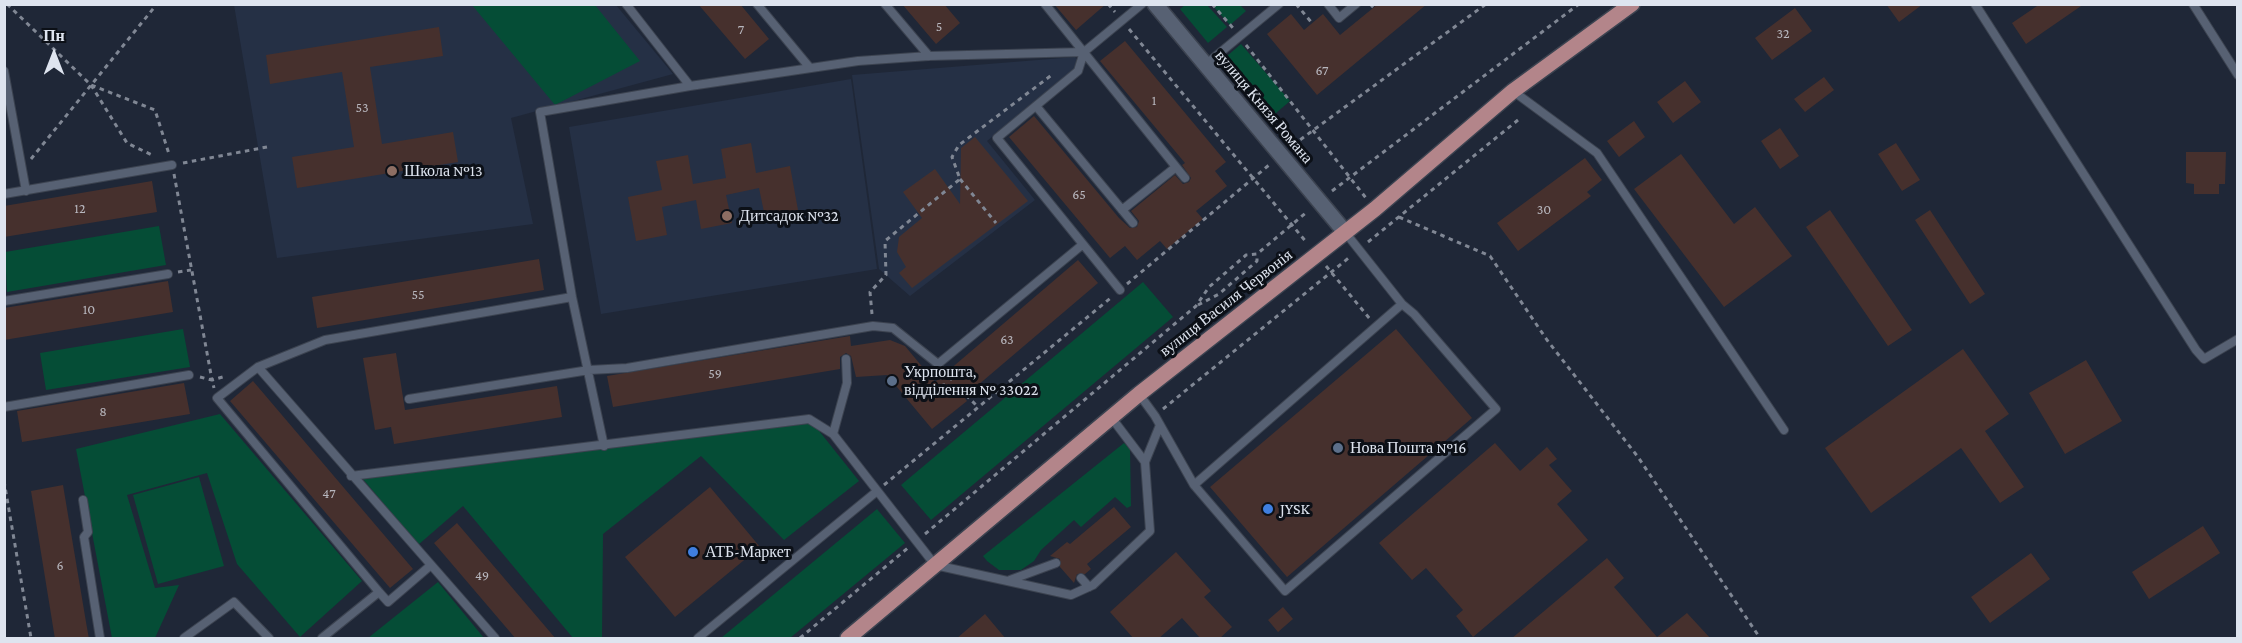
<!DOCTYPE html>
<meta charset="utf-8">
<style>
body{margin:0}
#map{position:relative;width:2242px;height:643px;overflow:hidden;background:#1f2737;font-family:"Crimson Pro",serif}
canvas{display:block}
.frame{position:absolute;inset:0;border:6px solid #dee4ef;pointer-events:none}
.north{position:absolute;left:24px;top:24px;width:60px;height:60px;-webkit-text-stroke:4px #0c1017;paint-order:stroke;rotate:0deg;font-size:16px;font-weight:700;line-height:24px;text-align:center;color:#dee4ef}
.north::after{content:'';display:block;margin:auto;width:21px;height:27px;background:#dee4ef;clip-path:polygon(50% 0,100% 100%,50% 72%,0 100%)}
</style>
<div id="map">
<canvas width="2242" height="643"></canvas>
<div class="frame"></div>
<div class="north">Пн</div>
</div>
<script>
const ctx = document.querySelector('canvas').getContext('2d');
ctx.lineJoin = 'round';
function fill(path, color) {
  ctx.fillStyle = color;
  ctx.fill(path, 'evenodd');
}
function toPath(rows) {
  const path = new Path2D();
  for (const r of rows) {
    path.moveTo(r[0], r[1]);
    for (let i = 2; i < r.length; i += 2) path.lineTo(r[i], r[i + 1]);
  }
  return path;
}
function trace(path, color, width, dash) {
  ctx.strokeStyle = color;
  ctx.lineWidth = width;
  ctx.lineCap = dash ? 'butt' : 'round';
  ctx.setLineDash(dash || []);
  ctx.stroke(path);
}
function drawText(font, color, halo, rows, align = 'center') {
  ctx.font = font + ' "Crimson Pro",serif';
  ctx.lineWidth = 6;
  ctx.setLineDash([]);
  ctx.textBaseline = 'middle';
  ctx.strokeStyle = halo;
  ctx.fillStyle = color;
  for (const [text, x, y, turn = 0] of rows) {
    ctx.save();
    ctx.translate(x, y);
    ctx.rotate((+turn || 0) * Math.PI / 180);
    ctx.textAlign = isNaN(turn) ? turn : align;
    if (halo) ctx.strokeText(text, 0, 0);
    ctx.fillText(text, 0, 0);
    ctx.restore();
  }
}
const built = toPath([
 [234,5,616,5,673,74,511,118,533,224,277,258],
 [1075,57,1081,64,987,141,1035,200,910,296,879,269,852,75],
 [851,79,877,269,601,314,569,127]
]);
const green = toPath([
 [472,5,595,5,640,61,555,105],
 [1185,5,1207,5,1227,27,1208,43,1180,9],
 [1212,5,1240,5,1246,11,1230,25],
 [1241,44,1290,101,1269,119,1220,62],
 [159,226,166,265,7,292,5,252],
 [1143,282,1173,317,931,520,901,485],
 [183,329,190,367,46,390,40,353],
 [220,414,362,581,300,637,237,564,207,473,127,495,155,588,179,585,155,638,112,638,76,449],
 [812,422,859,481,784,540,701,456,603,534,602,638,573,638,463,506,418,545,363,479],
 [1124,443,1130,449,1131,506,1127,508,1115,497,1081,527,1074,520,1041,550,1034,561,1021,570,999,570,987,561,983,556],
 [199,477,224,566,158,584,133,495],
 [877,509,905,543,790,638,721,638],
 [438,582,484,638,368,638]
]);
const building = toPath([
 [698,4,740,4,769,39,745,59],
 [902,4,944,4,960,23,936,44],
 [1054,4,1106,4,1076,30],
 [1378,4,1427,4,1317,95,1267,34,1291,14,1304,30,1323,14,1340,35],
 [1886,4,1923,4,1899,22],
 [2040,4,2084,4,2026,44,2012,23],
 [1795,8,1812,31,1772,60,1755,38],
 [439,27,443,56,370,67,382,144,453,132,458,162,297,188,292,157,354,147,342,72,270,84,266,55],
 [1125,41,1226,162,1215,171,1227,186,1196,211,1203,219,1167,249,1160,241,1137,260,1125,246,1110,258,1009,137,1034,116,1119,218,1130,228,1137,227,1139,221,1131,211,1175,175,1183,184,1189,182,1191,178,1182,165,1185,163,1100,61],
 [1824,77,1834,90,1805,112,1794,99],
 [1685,81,1701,102,1673,123,1657,102],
 [1634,121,1645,137,1619,157,1607,141],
 [1780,128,1799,156,1780,169,1761,141],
 [975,137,1028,201,912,288,899,273,906,267,897,252,899,237,922,218,903,192,935,169,960,204,961,148],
 [751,143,756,173,790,166,798,210,765,217,759,188,726,195,732,223,701,229,696,200,662,207,667,235,636,241,628,197,662,190,656,161,688,155,693,184,726,178,721,149],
 [1896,143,1920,180,1902,191,1878,154],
 [2186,152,2226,152,2225,184,2219,184,2219,194,2194,194,2194,184,2186,183],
 [1681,154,1734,224,1755,207,1792,256,1724,307,1634,189],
 [1585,158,1602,180,1587,192,1591,196,1518,251,1497,223],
 [152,181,157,212,4,237,4,206],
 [1830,210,1912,330,1888,346,1806,227],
 [1930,210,1985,294,1970,304,1915,220],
 [539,259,544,290,317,328,312,297],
 [1078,260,1098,283,964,397,967,401,932,429,887,375,856,377,851,356,846,353,840,357,840,369,613,407,607,376,850,336,851,346,890,340,905,346,935,382],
 [168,281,173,312,4,340,4,308],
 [1396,329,1472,418,1287,577,1210,487],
 [1963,349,2009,414,1985,431,2024,487,2000,503,1961,448,1871,513,1825,448],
 [396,353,405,410,557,386,562,417,394,444,391,427,375,430,363,358],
 [2086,360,2122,421,2065,454,2029,393],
 [253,381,413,569,390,588,230,401],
 [184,383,190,414,22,442,17,411],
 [1495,443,1520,471,1547,447,1557,459,1549,465,1572,491,1557,504,1588,540,1473,637,1456,616,1463,610,1426,568,1412,580,1379,543],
 [63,485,86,622,89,639,55,639,31,491],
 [710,487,760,547,675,617,625,557],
 [1114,507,1131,527,1087,564,1091,569,1085,574,1077,574,1074,583,1060,567,1060,559,1050,556,1067,542,1070,544],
 [457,523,556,639,516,639,434,543],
 [2203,526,2220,553,2149,599,2132,572],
 [1176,552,1211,591,1204,597,1232,627,1219,639,1201,639,1182,618,1158,639,1134,639,1110,612],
 [2031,553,2050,579,1990,623,1971,597],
 [1607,558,1624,578,1614,587,1657,637,1687,613,1711,639,1511,639],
 [1283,607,1293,619,1278,632,1268,620],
 [985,614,1006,639,956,639]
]);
const path = toPath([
 [7,4,91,85,155,110,169,154],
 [1108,4,1115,12],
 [1212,4,1233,28],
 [1296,4,1312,23],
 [1370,4,1374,8],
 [1129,29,1307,243],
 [1246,45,1366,198],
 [91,85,127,143,154,156],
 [1293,145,1486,4],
 [31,159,157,4],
 [183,163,267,147],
 [174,174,212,380,226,376],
 [960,179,996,223],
 [1332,191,1579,4],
 [1399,217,1490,256,1547,340,1638,457,1760,638],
 [1368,242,1518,120],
 [1326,266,1370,319],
 [178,272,191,270],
 [1127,284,1269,165],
 [1198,305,1219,294,1257,261,1257,254],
 [872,314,870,292,886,275,885,241,960,179,952,157,959,145,1053,74],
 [945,373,952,380],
 [941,375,944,387],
 [200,377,212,380,214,388],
 [966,395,978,407],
 [1163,409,1351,256],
 [4,481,31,638],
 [884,485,1113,296],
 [925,534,1196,306,1209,287,1238,262,1246,255,1257,254,1308,211],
 [800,638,909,547]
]);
const service = toPath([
 [626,4,690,86,858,61,929,56,1084,52,1142,4],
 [757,4,810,68],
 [885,4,929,56],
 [1045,4,1176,167,1122,210],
 [1328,4,1339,18,1356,4],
 [1975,4,2196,350,2204,359,2238,339],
 [2193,4,2238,75],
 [1084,52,1078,71,997,138,1120,290],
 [1205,65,1279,4],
 [4,71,26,191],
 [1513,91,1597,153,1784,430],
 [1036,106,1133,223],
 [1176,167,1185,178],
 [4,194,172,165],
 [4,301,168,274],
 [258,367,495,638],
 [1139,394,1155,416,1194,485,1402,304],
 [409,399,589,370,627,368,873,326,893,328,938,364,1082,245],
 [4,407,189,375],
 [1111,417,1145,462],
 [833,434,847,383,846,359],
 [604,446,572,297,540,112,690,86],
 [351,476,809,419,833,434,935,565,1071,595,1093,585,1150,531,1145,462,1160,425],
 [1194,485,1285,591,1496,409,1414,314,1402,304,1345,232],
 [83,500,88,532,84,537,100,638],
 [1081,578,1089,587],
 [1010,580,1056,563],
 [379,592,388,602,431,565],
 [184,638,234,602,269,638],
 [322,638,379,592,217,398,258,367,325,340,572,297],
 [698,638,876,492]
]);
const tertiary = toPath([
 [1155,4,1345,232]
]);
const primary = toPath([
 [848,638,1139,394,1375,209,1513,91,1632,4]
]);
const markers = [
 [392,171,6,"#8d6e63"],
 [727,216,6,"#8d6e63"],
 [892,381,6,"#5c6f8a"],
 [1338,448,6,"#5c6f8a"],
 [1268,509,6,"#3f7fe0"],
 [693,552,6,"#3f7fe0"]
];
const numberNames = [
 ["5",939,27],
 ["7",741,30],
 ["32",1783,34],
 ["67",1322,71],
 ["1",1154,101],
 ["53",362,108],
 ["65",1079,195],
 ["12",80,209],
 ["30",1544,210],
 ["55",418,295],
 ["10",89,310],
 ["63",1007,340],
 ["59",715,374],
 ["8",103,412],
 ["47",329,494],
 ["6",60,566],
 ["49",482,576]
];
const streetNames = [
 ["вулиця Князя Романа",1264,107,50],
 ["вулиця Василя Червонія",1226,303,-38]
];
const poiNames = [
 ["Школа №13",404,171],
 ["Дитсадок №32",739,216],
 ["Укрпошта,",904,372],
 ["відділення № 33022",904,390],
 ["Нова Пошта №16",1350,448],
 ["JYSK",1280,509],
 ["АТБ-Маркет",705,552]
];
fill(built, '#253045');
fill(green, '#054d36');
fill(building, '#46302d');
trace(service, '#3c4350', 10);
trace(tertiary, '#3c4350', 18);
trace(primary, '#3c4350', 18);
trace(path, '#808794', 3, [4.5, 4.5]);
trace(service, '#576173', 8);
trace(tertiary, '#576173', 15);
trace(primary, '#b3858a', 15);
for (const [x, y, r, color] of markers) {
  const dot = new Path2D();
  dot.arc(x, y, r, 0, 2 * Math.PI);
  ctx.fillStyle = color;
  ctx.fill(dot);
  trace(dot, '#0c1017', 2);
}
drawText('14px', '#b8b7be', null, numberNames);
drawText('16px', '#dee4ef', '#0c1017', streetNames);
drawText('16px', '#dee4ef', '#0c1017', poiNames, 'left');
</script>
